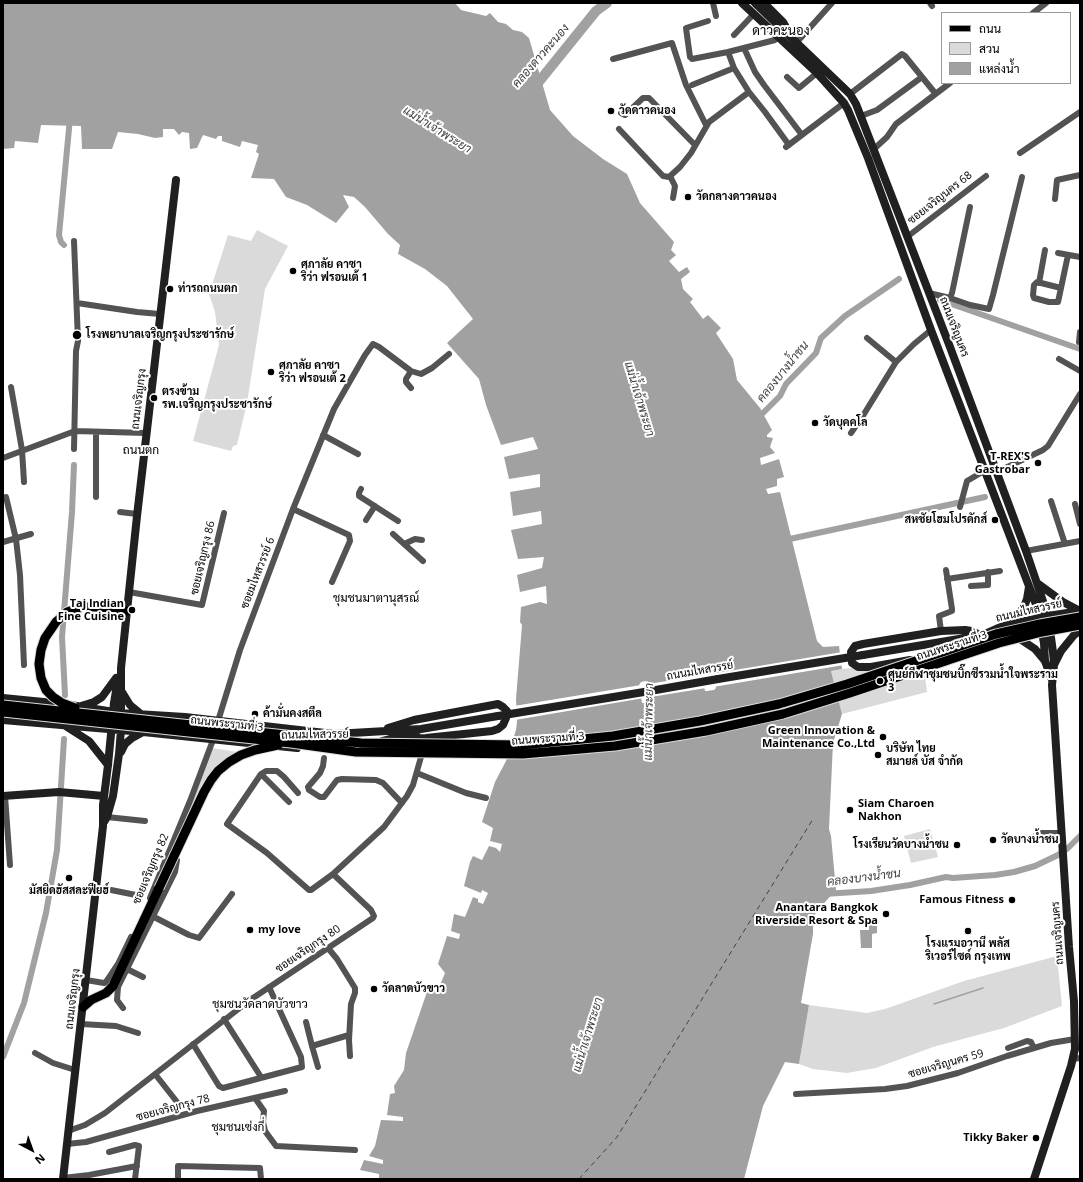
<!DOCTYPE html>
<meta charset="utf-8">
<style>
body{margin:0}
#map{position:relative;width:1083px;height:1182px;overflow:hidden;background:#fff;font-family:"Open Sans",Sarabun,sans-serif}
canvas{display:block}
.frame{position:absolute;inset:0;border:4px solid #000;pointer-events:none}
.legend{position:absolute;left:941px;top:12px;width:130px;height:72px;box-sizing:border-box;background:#fff;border:1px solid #999;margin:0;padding:5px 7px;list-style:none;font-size:12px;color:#000}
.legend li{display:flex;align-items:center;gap:8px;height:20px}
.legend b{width:20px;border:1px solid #999}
.north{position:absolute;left:12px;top:1130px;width:40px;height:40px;-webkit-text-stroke:3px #fff;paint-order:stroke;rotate:139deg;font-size:11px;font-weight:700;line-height:16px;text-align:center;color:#000}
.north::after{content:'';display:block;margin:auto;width:14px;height:18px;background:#000;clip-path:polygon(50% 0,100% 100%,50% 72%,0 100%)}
</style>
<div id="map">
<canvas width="1083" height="1182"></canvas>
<div class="frame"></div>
<ul class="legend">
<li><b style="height:5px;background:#000"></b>ถนน</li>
<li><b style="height:11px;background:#dadada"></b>สวน</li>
<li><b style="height:11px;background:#a1a1a1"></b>แหล่งน้ำ</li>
</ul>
<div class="north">N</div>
</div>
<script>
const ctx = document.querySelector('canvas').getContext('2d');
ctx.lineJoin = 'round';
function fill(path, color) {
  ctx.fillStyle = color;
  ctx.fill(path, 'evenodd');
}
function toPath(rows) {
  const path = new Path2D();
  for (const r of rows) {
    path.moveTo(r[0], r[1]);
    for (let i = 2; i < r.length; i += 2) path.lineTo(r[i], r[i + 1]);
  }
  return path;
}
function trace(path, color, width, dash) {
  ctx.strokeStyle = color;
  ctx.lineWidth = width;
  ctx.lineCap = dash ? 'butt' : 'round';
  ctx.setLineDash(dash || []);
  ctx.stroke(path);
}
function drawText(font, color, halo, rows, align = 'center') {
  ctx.font = font + ' "Open Sans",Sarabun,sans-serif';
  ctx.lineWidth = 4;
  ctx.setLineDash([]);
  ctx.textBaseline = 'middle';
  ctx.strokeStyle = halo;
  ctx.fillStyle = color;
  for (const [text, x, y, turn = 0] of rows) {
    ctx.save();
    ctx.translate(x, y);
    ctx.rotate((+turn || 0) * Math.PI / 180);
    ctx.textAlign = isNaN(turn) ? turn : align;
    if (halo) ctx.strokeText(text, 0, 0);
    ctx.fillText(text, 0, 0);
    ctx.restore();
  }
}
const green = toPath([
 [257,230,288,246,265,289,247,403,237,445,233,446,231,451,193,441,219,345,215,312,209,294,228,235,251,241],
 [923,661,927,692,842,714,831,671,842,669],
 [212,748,238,752,220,772,172,853],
 [930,829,938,857,911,863,904,836],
 [1057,956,1062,1006,1004,1028,933,1047,876,1068,847,1073,813,1069,799,1064,809,1005,867,1013,885,1009,964,981]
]);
const water = toPath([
 [3,3,455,3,461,10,486,16,490,13,498,22,506,24,513,30,522,32,529,38,550,110,573,136,603,159,627,174,640,203,674,242,671,250,676,255,669,261,679,272,687,267,690,272,681,279,683,289,693,299,690,302,703,319,708,315,721,328,716,333,733,359,737,380,760,408,772,430,767,435,767,437,773,438,770,447,775,453,760,458,761,465,779,459,784,477,777,479,777,486,766,489,768,494,780,492,817,641,823,647,839,646,842,669,831,671,842,714,833,743,829,829,831,836,836,890,817,911,813,918,813,934,801,1003,809,1005,799,1064,785,1062,763,1106,744,1179,379,1179,379,1174,360,1170,364,1160,383,1164,383,1160,369,1156,375,1146,381,1120,403,1121,403,1117,387,1115,390,1094,395,1093,394,1086,404,1070,406,1053,428,989,431,985,440,985,445,973,438,964,447,936,459,939,460,934,451,931,454,914,465,917,473,897,478,899,478,902,483,904,488,893,482,890,481,893,464,886,470,862,473,856,482,860,489,846,496,848,500,852,502,844,490,841,493,828,482,822,495,782,506,761,516,730,517,722,516,699,522,625,520,622,521,607,540,602,547,604,546,586,520,592,517,575,542,568,544,557,518,559,511,530,542,524,541,511,513,516,510,492,540,487,540,474,509,479,504,457,538,449,533,437,501,445,486,405,479,379,447,343,473,319,447,286,425,269,398,254,400,245,388,234,365,207,354,197,343,195,349,207,336,223,307,205,286,197,274,179,251,178,259,154,256,152,258,145,242,141,240,147,222,141,222,136,218,136,216,139,203,135,197,148,190,149,189,133,182,132,179,135,174,129,163,129,163,137,155,138,138,134,118,132,112,149,82,149,81,126,41,125,38,143,15,141,14,148,3,149],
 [707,670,713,672,716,688,714,690,707,691,705,691,701,674,704,671],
 [645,681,651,683,653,699,652,702,645,703,642,703,639,685,641,682],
 [877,924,877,933,872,934,872,948,861,948,860,930,869,930,869,925]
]);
const pier = toPath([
 [842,652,844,665,713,687,711,674],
 [704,675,706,688,651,697,648,684],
 [641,685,644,698,515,720,514,706]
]);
const stream = toPath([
 [934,1004,983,988]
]);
const canal = toPath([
 [64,245,61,242,59,235,70,118],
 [940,300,1080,349],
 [755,416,763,413,780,396,786,384,816,353,821,338,845,316,899,279],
 [785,540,985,497],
 [65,695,62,637,72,512,74,465],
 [824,894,871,891,910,885,946,877,953,878,995,875,1014,872,1035,866,1058,855,1068,848,1080,836],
 [3,1057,24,1003,46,913,57,850,64,739]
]);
const river = toPath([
 [533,89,596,11,607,3]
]);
const ferry = toPath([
 [579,1179,617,1137,813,819]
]);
const street = toPath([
 [713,3,716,16],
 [930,3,932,6],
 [1033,13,1046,3],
 [708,21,686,28,690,57,692,59,728,52,775,40],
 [734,35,751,17],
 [797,42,832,3],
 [744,48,755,72,764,85,802,135],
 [728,52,734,68,749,92,765,112,789,145],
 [613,59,672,43,686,85,706,125],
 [787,77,799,88,817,73],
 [692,85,734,68],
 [850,94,902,54,905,56,935,93],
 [621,113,625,115,643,98,649,98,695,145],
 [861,116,877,110,922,77],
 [619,129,663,176,669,177,680,167,691,153,709,122,749,92],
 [786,147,844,103],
 [874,149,887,137,896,124,950,83],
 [1020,153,1080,112],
 [670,176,675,186,673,198],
 [1055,199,1057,180,1080,175],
 [907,237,986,176],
 [1058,253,1080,257],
 [1039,283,1045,250],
 [1061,288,1037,282,1034,285,1033,295,1034,298,1049,302,1058,302,1061,288,1068,255],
 [929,293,950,298,952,293,970,207],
 [950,298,970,305,989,309,993,295,1022,177],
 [77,303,137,312,160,314],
 [867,338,896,362],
 [1079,342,1080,332],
 [1059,359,1080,371],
 [11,387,22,450,24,482],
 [411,388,406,382,406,379,411,371],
 [96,432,96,497],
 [851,433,864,414,896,362,914,344,931,330],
 [323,435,358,454],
 [74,449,76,351,78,341,74,241],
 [3,458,75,431,146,433],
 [997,472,1043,450,1048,446,1080,394],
 [361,489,359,493,359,496,398,521],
 [6,497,16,539,20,575,24,665],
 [1051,501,1065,544],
 [1075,504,1080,524],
 [960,507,967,481,984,471],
 [293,509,349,535,350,541,332,582],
 [120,512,137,514],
 [366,520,375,506],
 [393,534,423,561],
 [3,542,31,534],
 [404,544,415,539,422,540],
 [1026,551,1080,541],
 [947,579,1000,571],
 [971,586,988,585,988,572],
 [129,592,202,605,224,513],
 [941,631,939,616,952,611,952,609,946,570],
 [218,721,240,650,293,509,334,409,365,355,373,344,379,347,411,371,421,374,432,368,449,354],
 [324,758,323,766,320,773,308,787,309,790,320,797,324,797,337,780,342,779,376,780,383,783,402,803],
 [417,773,466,793,486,798],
 [261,774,289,802],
 [298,793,284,777,277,771,266,771,261,774,227,824,267,853,309,890,311,890,333,874],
 [5,796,10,865],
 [107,817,145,821],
 [1022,839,1034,837,1038,833,1062,833],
 [96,887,136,895],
 [150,898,190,801,213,740],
 [154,917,189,935,199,938,232,894],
 [328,948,337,959,355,988,355,993,351,1004,349,1040,350,1056],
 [127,969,143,977],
 [86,980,104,983,106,982,118,964,131,937],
 [123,1008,117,1000,118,987,175,872,177,860,173,855],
 [224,1019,261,1077],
 [306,1022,312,1046],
 [81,1024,116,1026,138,1033],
 [193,1044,219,1086,223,1088,302,1067,301,1057,269,987],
 [1008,1048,1027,1041,1031,1042,1034,1048],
 [35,1053,53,1063,75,1070],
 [1073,1059,1080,1058],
 [318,1067,312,1046,349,1035],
 [155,1074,177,1102],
 [796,1094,885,1089,907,1086,958,1073,1007,1056,1051,1043,1075,1039],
 [255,1098,264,1111,263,1122,265,1131,276,1146,355,1150],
 [68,1131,85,1125,105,1113,250,1000,373,918,374,916,371,910,333,874,384,827,407,796,413,785,423,750],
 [67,1144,86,1142,197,1111,285,1091],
 [109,1152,135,1145,139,1146,135,1179],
 [63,1178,89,1175,137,1166],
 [178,1179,178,1166,260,1168,261,1179]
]);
const secondary = toPath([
 [742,3,817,73,844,103,848,110,868,158,931,330,1037,607,1044,643,1045,661,1051,678],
 [755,3,850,94,856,104,950,347,1026,551,1048,616,1053,652,1054,665,1052,685,1069,947,1074,1001,1075,1049,1071,1066,1034,1179],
 [764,3,783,22,788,31],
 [1037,583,1063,602,1080,611],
 [1008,623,1013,620,1024,607,1027,599,1029,587],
 [1017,637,1035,649,1045,661],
 [863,655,983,635,1003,626,1048,616,1080,611],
 [938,657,963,651,993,640],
 [910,660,871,667,858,667,852,663,851,652,855,646,863,644,941,631,965,630,972,631,980,635],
 [1054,665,1061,651,1074,635,1080,631],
 [650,691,718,679],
 [122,692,130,705,141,714],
 [3,698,64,704,120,713,185,717,334,734,421,729,498,716],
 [81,706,94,702,102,697,116,678],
 [3,720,143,732,297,748],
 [67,727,89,741,108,765],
 [388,728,414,720,498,704,503,707,507,711,506,718,503,725,498,729,492,731,426,738,402,739],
 [382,741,401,736,417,731],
 [121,752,125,744,132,738,143,732],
 [3,796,59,792,104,796],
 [104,822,107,817,113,796,119,754,121,730,121,668,137,516,176,180],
 [63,1179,103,826,103,805,108,765,114,703,118,679]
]);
const primary = toPath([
 [56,622,67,612,82,607,98,607,127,611],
 [83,1007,91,1000,106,993,113,986,159,888]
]);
const secondaryBridge = toPath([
 [718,679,863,655],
 [498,716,650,691]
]);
const primaryBridge = toPath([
 [56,622,45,638,41,650,39,664,41,678,46,690,53,697,62,703,75,708],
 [3,705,361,743,522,745,613,736,700,721,779,704,847,684,996,634,1040,624,1080,617],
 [3,712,291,743,356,752,523,754,615,746,706,731,783,714,850,693,999,643,1042,632,1080,625],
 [159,888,204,792,211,780,218,771,229,762,241,755,255,750,278,745]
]);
const markers = [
 [611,111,4,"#000"],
 [688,197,4,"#000"],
 [293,271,4,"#000"],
 [170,289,4,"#000"],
 [77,335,5,"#000"],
 [271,372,4,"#000"],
 [154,398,4,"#000"],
 [815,423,4,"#000"],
 [1038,463,4,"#000"],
 [995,520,4,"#000"],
 [132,610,4,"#000"],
 [880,681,4,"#000"],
 [255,714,4,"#000"],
 [883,737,4,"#000"],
 [878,755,4,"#000"],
 [850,810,4,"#000"],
 [993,840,4,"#000"],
 [957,845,4,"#000"],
 [69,878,4,"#000"],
 [1012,900,4,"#000"],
 [886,914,4,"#000"],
 [250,930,4,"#000"],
 [968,931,4,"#000"],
 [374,989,4,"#000"],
 [1036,1138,4,"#000"]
];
const poiNames = [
 ["วัดดาวคนอง",619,111],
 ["วัดกลางดาวคนอง",696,197],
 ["ศุภาลัย คาซา",301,265],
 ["ริว่า ฟรอนเต้ 1",301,278],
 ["ท่ารถถนนตก",178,289],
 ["โรงพยาบาลเจริญกรุงประชารักษ์",86,335],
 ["ศุภาลัย คาซา",279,366],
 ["ริว่า ฟรอนเต้ 2",279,379],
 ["ตรงข้าม",162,392],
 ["รพ.เจริญกรุงประชารักษ์",162,405],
 ["วัดบุคคโล",823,423],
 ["T-REX'S",1030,457,"right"],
 ["Gastrobar",1030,470,"right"],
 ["สหชัยโฮมโปรดักส์",987,520,"right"],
 ["Taj Indian",124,604,"right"],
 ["Fine Cuisine",124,617,"right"],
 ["ศูนย์กีฬาชุมชนบิ๊กซีรวมน้ำใจพระราม",888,675],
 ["3",888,688],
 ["ค้ามั่นคงสตีล",263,714],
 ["Green Innovation &",875,731,"right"],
 ["Maintenance Co.,Ltd",875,744,"right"],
 ["บริษัท ไทย",886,749],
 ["สมายล์ บัส จำกัด",886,762],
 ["Siam Charoen",858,804],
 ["Nakhon",858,817],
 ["วัดบางน้ำชน",1001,840],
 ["โรงเรียนวัดบางน้ำชน",949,845,"right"],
 ["มัสยิดฮัสสละฟียฮ์",69,891,"center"],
 ["Famous Fitness",1004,900,"right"],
 ["Anantara Bangkok",878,908,"right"],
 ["Riverside Resort & Spa",878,921,"right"],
 ["my love",258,930],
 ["โรงแรมอวานี พลัส",968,944,"center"],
 ["ริเวอร์ไซด์ กรุงเทพ",968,957,"center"],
 ["วัดลาดบัวขาว",382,989],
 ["Tikky Baker",1028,1138,"right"]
];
const streetNames = [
 ["ซอยเจริญนคร 68",940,198,-38],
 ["ถนนเจริญนคร",954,327,69],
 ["ถนนเจริญกรุง",139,399,-83],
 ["ซอยเจริญกรุง 86",203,558,-77],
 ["ซอยมไหสวรรย์ 6",258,573,-69],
 ["ถนนมไหสวรรย์",1029,611,-13],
 ["ถนนพระรามที่ 3",952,646,-18],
 ["ถนนมไหสวรรย์",700,671,-10],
 ["ถนนพระรามที่ 3",227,724,6],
 ["ถนนมไหสวรรย์",315,735,-1],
 ["ถนนพระรามที่ 3",548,739,-4],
 ["ซอยเจริญกรุง 82",151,869,-67],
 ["ถนนเจริญนคร",1058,933,-94],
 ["ซอยเจริญกรุง 80",308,949,-34],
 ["ถนนเจริญกรุง",73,999,-83],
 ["ซอยเจริญนคร 59",946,1064,-16],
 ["ซอยเจริญกรุง 78",173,1108,-15]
];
const waterNames = [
 ["คลองดาวคะนอง",541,56,-49],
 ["แม่น้ำเจ้าพระยา",437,130,32],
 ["คลองบางน้ำชน",783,372,-51],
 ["แม่น้ำเจ้าพระยา",639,399,73],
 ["แม่น้ำเจ้าพระยา",649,722,-89],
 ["คลองบางน้ำชน",864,878,-7],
 ["แม่น้ำเจ้าพระยา",588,1035,-73]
];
const neighbourhoodNames = [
 ["ถนนตก",141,451],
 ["ชุมชนมาตานุสรณ์",376,599],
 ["ชุมชนวัดลาดบัวขาว",260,1005],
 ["ชุมชนเซ่งกี่",238,1128]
];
const quarterNames = [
 ["ดาวคะนอง",781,31]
];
fill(green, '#dadada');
fill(water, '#a1a1a1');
fill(pier, '#fff');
trace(stream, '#a1a1a1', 1.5);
trace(canal, '#a1a1a1', 6);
trace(river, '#a1a1a1', 10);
trace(ferry, '#424242', 1, [5, 4]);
trace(primary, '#dbdbdb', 11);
trace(street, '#535353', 6);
trace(secondary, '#202020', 8);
trace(primary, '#000', 9);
trace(primaryBridge, '#dbdbdb', 11, []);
trace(secondaryBridge, '#202020', 8);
trace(primaryBridge, '#000', 9);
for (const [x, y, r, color] of markers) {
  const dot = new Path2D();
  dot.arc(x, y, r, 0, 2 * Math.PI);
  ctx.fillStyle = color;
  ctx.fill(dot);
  trace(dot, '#fff', 1.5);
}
drawText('bold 11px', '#000', '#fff', poiNames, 'left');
drawText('11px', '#000', '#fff', streetNames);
drawText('italic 12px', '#424242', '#fff', waterNames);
drawText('12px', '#000', '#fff', neighbourhoodNames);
drawText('13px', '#000', '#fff', quarterNames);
</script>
